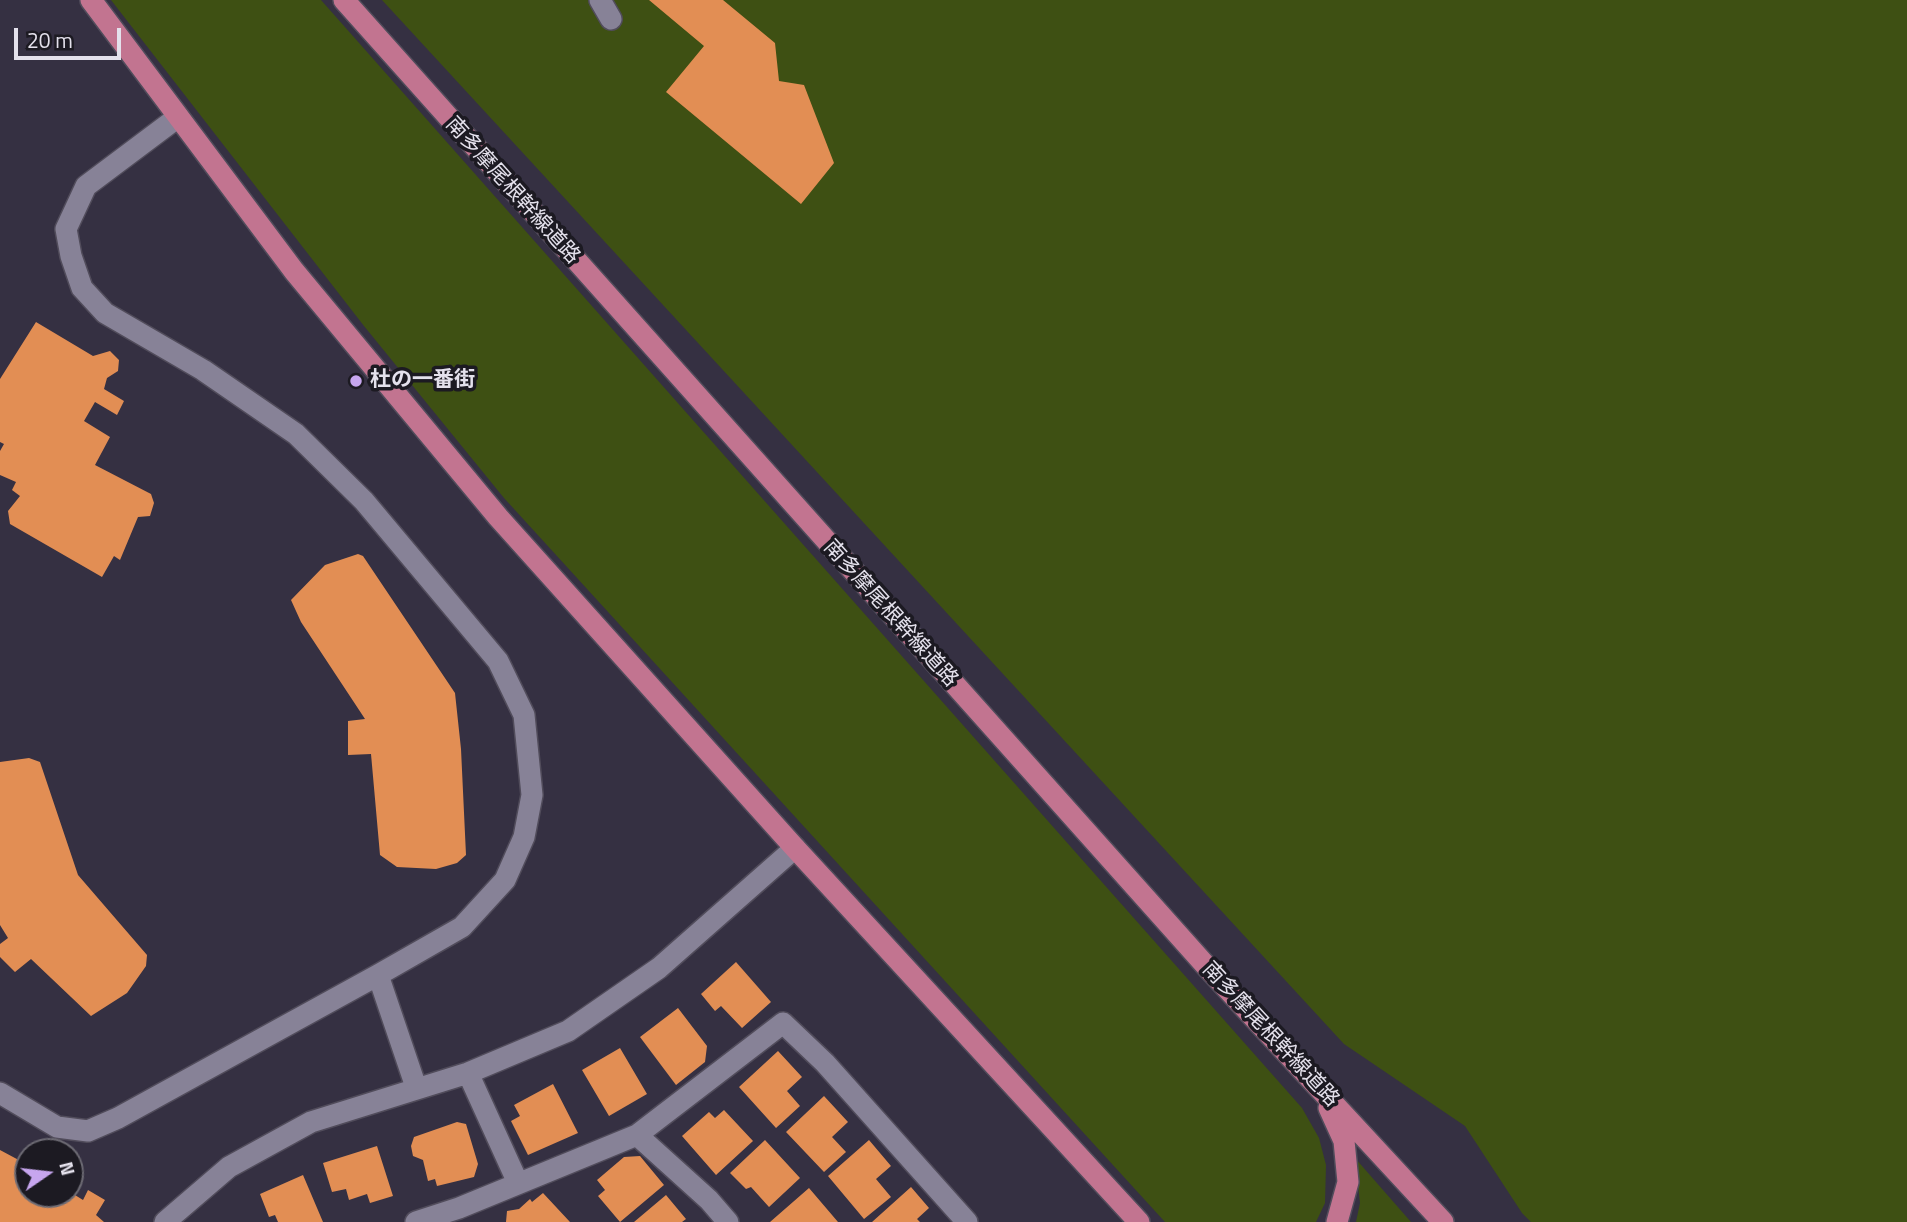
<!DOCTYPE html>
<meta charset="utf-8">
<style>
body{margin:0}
#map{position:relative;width:1907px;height:1222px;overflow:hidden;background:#353042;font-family:"Titillium Web",sans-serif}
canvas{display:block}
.north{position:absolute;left:14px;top:1138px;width:70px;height:70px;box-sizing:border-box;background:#1c1a22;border:2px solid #6c6a73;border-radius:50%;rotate:76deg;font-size:19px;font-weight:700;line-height:28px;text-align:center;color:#e4e1ec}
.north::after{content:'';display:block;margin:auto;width:24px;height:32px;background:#c7a6ef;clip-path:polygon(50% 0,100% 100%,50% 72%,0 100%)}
.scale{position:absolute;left:14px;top:28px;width:107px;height:32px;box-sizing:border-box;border:4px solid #e4e1ec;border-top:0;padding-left:9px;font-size:21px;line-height:24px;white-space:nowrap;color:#e4e1ec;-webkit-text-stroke:5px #1c1a22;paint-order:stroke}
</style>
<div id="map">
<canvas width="1907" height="1222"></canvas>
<div class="north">N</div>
<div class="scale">20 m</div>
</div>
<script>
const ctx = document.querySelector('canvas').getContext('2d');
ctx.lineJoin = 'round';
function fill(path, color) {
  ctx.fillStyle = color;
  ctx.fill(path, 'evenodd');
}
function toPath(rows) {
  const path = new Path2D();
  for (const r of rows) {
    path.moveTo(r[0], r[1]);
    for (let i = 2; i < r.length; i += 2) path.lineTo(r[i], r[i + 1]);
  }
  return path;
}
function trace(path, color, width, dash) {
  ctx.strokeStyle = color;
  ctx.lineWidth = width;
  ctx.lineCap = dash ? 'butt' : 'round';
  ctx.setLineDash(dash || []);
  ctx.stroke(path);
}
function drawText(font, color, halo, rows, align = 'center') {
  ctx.font = font + ' "Titillium Web","Noto Sans JP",sans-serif';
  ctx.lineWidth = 7;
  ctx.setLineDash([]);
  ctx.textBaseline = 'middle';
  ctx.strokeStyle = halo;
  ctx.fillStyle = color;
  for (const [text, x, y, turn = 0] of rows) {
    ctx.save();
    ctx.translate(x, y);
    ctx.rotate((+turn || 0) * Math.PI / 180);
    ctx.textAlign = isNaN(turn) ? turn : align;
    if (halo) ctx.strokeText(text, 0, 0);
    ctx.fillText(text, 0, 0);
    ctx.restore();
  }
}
const green = toPath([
 [111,0,321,0,1302,1108,1319,1138,1326,1165,1325,1203,1316,1222,1165,1222,504,498,364,326],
 [382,0,1907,0,1907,1222,1531,1222,1522,1213,1465,1126,1344,1044],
 [1355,1158,1411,1222,1356,1222,1360,1203]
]);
const building = toPath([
 [649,0,723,0,775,43,779,81,804,85,834,163,801,204,666,92,704,46],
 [36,322,93,356,110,351,119,360,118,371,107,378,104,389,124,401,117,415,95,402,84,421,110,437,95,465,151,494,154,503,150,516,138,517,120,560,114,556,102,577,10,524,8,511,20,496,12,490,16,482,0,475,0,451,4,444,0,442,0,379],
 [358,554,363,556,455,693,461,749,466,855,457,863,436,869,397,867,380,855,371,754,348,755,348,721,365,719,301,622,291,600,325,565],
 [29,758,40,762,78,875,147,955,146,966,127,993,91,1016,31,959,15,972,0,957,0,944,8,938,0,925,0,762],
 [736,962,771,1002,742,1028,721,1006,715,1011,701,994],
 [678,1008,707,1046,705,1062,676,1085,640,1037],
 [620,1048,647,1094,609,1116,582,1070],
 [778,1051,802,1077,787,1091,800,1106,776,1128,739,1087],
 [553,1084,578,1133,528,1155,511,1121,520,1116,514,1105],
 [824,1096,848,1122,832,1137,846,1152,824,1172,786,1132],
 [724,1110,753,1141,716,1175,682,1136,709,1112,715,1118],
 [457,1122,466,1124,478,1164,474,1177,437,1186,435,1179,428,1181,423,1160,413,1156,411,1146,414,1137],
 [765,1140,800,1178,769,1207,751,1187,746,1189,730,1173],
 [869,1140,891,1166,876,1179,891,1197,864,1219,828,1176],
 [377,1146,393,1196,370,1203,367,1194,349,1200,346,1189,332,1192,323,1163],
 [0,1150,28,1165,28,1194,70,1192,83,1200,88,1190,105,1200,96,1215,104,1222,0,1222],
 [640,1156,664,1185,620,1222,598,1196,605,1190,597,1180,624,1157],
 [303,1175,323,1222,278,1222,275,1215,269,1217,260,1194],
 [911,1187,929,1208,917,1219,920,1222,872,1222],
 [809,1188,838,1222,770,1222],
 [543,1193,570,1222,506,1222,507,1211,519,1209,530,1199,532,1202],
 [666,1195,686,1219,682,1222,634,1222]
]);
const minor = toPath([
 [600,0,611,19],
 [378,975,416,1087],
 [468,1073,518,1183],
 [0,1093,57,1127,88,1131,118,1118,378,975,462,927,505,880,524,837,532,795,524,715,498,661,364,501,296,434,203,370,105,313,82,288,71,256,66,229,86,186,178,117],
 [637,1135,709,1200,728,1222],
 [165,1222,229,1167,311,1122,468,1073,568,1031,659,968,795,848],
 [416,1222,459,1208,637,1135,783,1023,825,1063,967,1222]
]);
const major = toPath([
 [91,0,294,271,498,517,795,848,1139,1222],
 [344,0,1207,967,1443,1222],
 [1329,1108,1344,1141,1348,1182,1337,1222]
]);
const markers = [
 [356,381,7,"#c7a6ef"]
];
const streetNames = [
 ["南多摩尾根幹線道路",512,191,48],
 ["南多摩尾根幹線道路",890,614,48],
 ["南多摩尾根幹線道路",1270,1035,47]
];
const poiNames = [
 ["杜の一番街",370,381]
];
fill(green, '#3e5013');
fill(building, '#e28e54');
trace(minor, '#514c5b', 24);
trace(major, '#514c5b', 24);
trace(minor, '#878297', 21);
trace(major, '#c27490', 21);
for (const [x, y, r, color] of markers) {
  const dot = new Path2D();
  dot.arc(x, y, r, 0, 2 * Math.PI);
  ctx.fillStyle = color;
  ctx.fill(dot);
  trace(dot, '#1c1a22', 2.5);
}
drawText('21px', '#e4e1ec', '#1c1a22', streetNames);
drawText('bold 21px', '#e4e1ec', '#1c1a22', poiNames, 'left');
</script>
